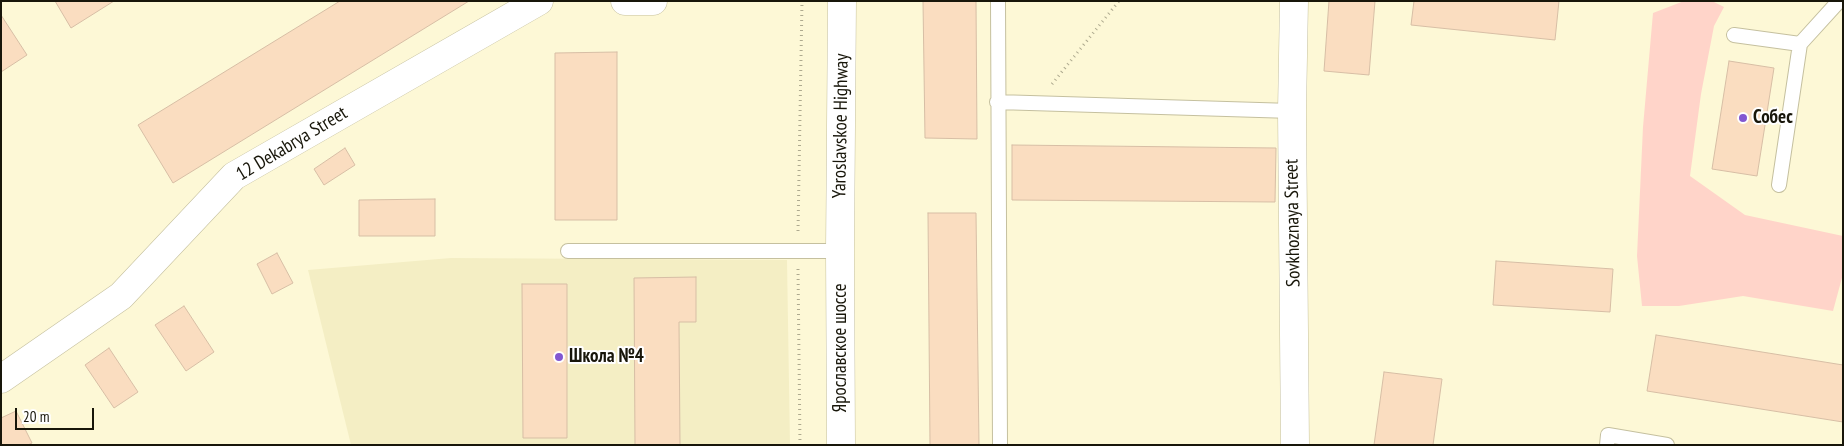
<!DOCTYPE html>
<meta charset="utf-8">
<style>
body{margin:0}
#map{position:relative;width:1844px;height:446px;overflow:hidden;background:#fdf8d6;font-family:"PT Sans Narrow",sans-serif}
canvas{display:block}
.frame{position:absolute;inset:0;border:2px solid #18160a;pointer-events:none}
.scale{position:absolute;left:15px;top:408px;width:79px;height:22px;box-sizing:border-box;border:2px solid #18160a;border-top:0;padding-left:6px;font-size:15px;line-height:18px;white-space:nowrap;color:#18160a;-webkit-text-stroke:4px #fff;paint-order:stroke}
</style>
<div id="map">
<canvas width="1844" height="446"></canvas>
<div class="frame"></div>
<div class="scale">20 m</div>
</div>
<script>
const ctx = document.querySelector('canvas').getContext('2d');
ctx.lineJoin = 'round';
function fill(path, color) {
  ctx.fillStyle = color;
  ctx.fill(path, 'evenodd');
}
function toPath(rows) {
  const path = new Path2D();
  for (const r of rows) {
    path.moveTo(r[0], r[1]);
    for (let i = 2; i < r.length; i += 2) path.lineTo(r[i], r[i + 1]);
  }
  return path;
}
function trace(path, color, width, dash) {
  ctx.strokeStyle = color;
  ctx.lineWidth = width;
  ctx.lineCap = dash ? 'butt' : 'round';
  ctx.setLineDash(dash || []);
  ctx.stroke(path);
}
function drawText(font, color, halo, rows, align = 'center') {
  ctx.font = font + ' "PT Sans Narrow",sans-serif';
  ctx.lineWidth = 4;
  ctx.setLineDash([]);
  ctx.textBaseline = 'middle';
  ctx.strokeStyle = halo;
  ctx.fillStyle = color;
  for (const [text, x, y, turn = 0] of rows) {
    ctx.save();
    ctx.translate(x, y);
    ctx.rotate((+turn || 0) * Math.PI / 180);
    ctx.textAlign = isNaN(turn) ? turn : align;
    if (halo) ctx.strokeText(text, 0, 0);
    ctx.fillText(text, 0, 0);
    ctx.restore();
  }
}
const built = toPath([
 [451,258,787,260,790,445,351,445,308,270]
]);
const green = toPath([
 [1684,1,1712,1,1724,7,1714,26,1701,94,1690,176,1745,215,1843,236,1843,274,1833,311,1743,296,1679,306,1642,306,1637,256,1643,127,1653,13]
]);
const building = toPath([
 [55,1,114,1,71,28,55,1],
 [340,1,469,1,173,183,138,125,340,1],
 [923,1,976,1,977,139,925,138,923,1],
 [1329,1,1375,1,1369,75,1324,71,1329,1],
 [1414,1,1559,1,1555,40,1411,25,1414,1],
 [1,15,27,55,1,72,1,15],
 [617,52,617,220,555,220,555,53,617,52],
 [1729,61,1774,68,1757,176,1712,169,1729,61],
 [1012,145,1276,148,1275,202,1012,200,1012,145],
 [345,148,355,165,324,185,314,169,345,148],
 [435,199,435,236,359,236,359,200,435,199],
 [928,213,976,213,979,445,930,445,928,213],
 [277,253,293,283,272,294,257,264,277,253],
 [1496,261,1613,269,1610,312,1493,305,1496,261],
 [696,277,696,322,679,322,680,445,635,445,634,278,696,277],
 [522,284,567,284,567,438,523,438,522,284],
 [184,306,214,352,186,371,155,325,184,306],
 [1656,335,1843,365,1843,422,1647,391,1656,335],
 [109,348,138,392,114,408,85,365,109,348],
 [1384,372,1442,379,1433,445,1374,445,1384,372],
 [16,411,32,443,28,445,1,445,1,418,16,411]
]);
const path = toPath([
 [1052,84,1119,1],
 [798,231,802,1],
 [798,269,800,445]
]);
const lane = toPath([
 [998,1,1000,445],
 [1734,35,1800,44,1839,1],
 [997,102,1292,111],
 [1779,185,1800,44],
 [568,251,840,251],
 [1607,445,1608,435,1667,445]
]);
const street = toPath([
 [625,1,653,1],
 [1294,1,1292,111,1295,445],
 [1,379,121,296,234,176,539,1]
]);
const primary = toPath([
 [841,445,840,251,842,1]
]);
const markers = [
 [1743,118,5,"#8257d1"],
 [559,357,5,"#8257d1"]
];
const poiNames = [
 ["Собес",1753,118],
 ["Школа №4",569,357]
];
const streetNames = [
 ["Yaroslavskoe Highway",841,126,-89],
 ["12 Dekabrya Street",292,144,-31],
 ["Sovkhoznaya Street",1293,223,-91],
 ["Ярославское шоссе",841,348,-90]
];
fill(built, '#f4eec4');
fill(green, '#ffd4c9');
fill(building, '#faddc0');
trace(building, '#d7bea5', 1);
trace(lane, '#c5c09f', 16);
trace(street, '#c5c09f', 29);
trace(primary, '#c5c09f', 29);
trace(path, '#aeaa8f', 3, [1, 4]);
trace(lane, '#fff', 14);
trace(street, '#fff', 28);
trace(primary, '#fff', 28);
for (const [x, y, r, color] of markers) {
  const dot = new Path2D();
  dot.arc(x, y, r, 0, 2 * Math.PI);
  ctx.fillStyle = color;
  ctx.fill(dot);
  trace(dot, '#fff', 2);
}
drawText('bold 19px', '#18160a', '#fff', poiNames, 'left');
drawText('19px', '#18160a', '#fff', streetNames);
</script>
